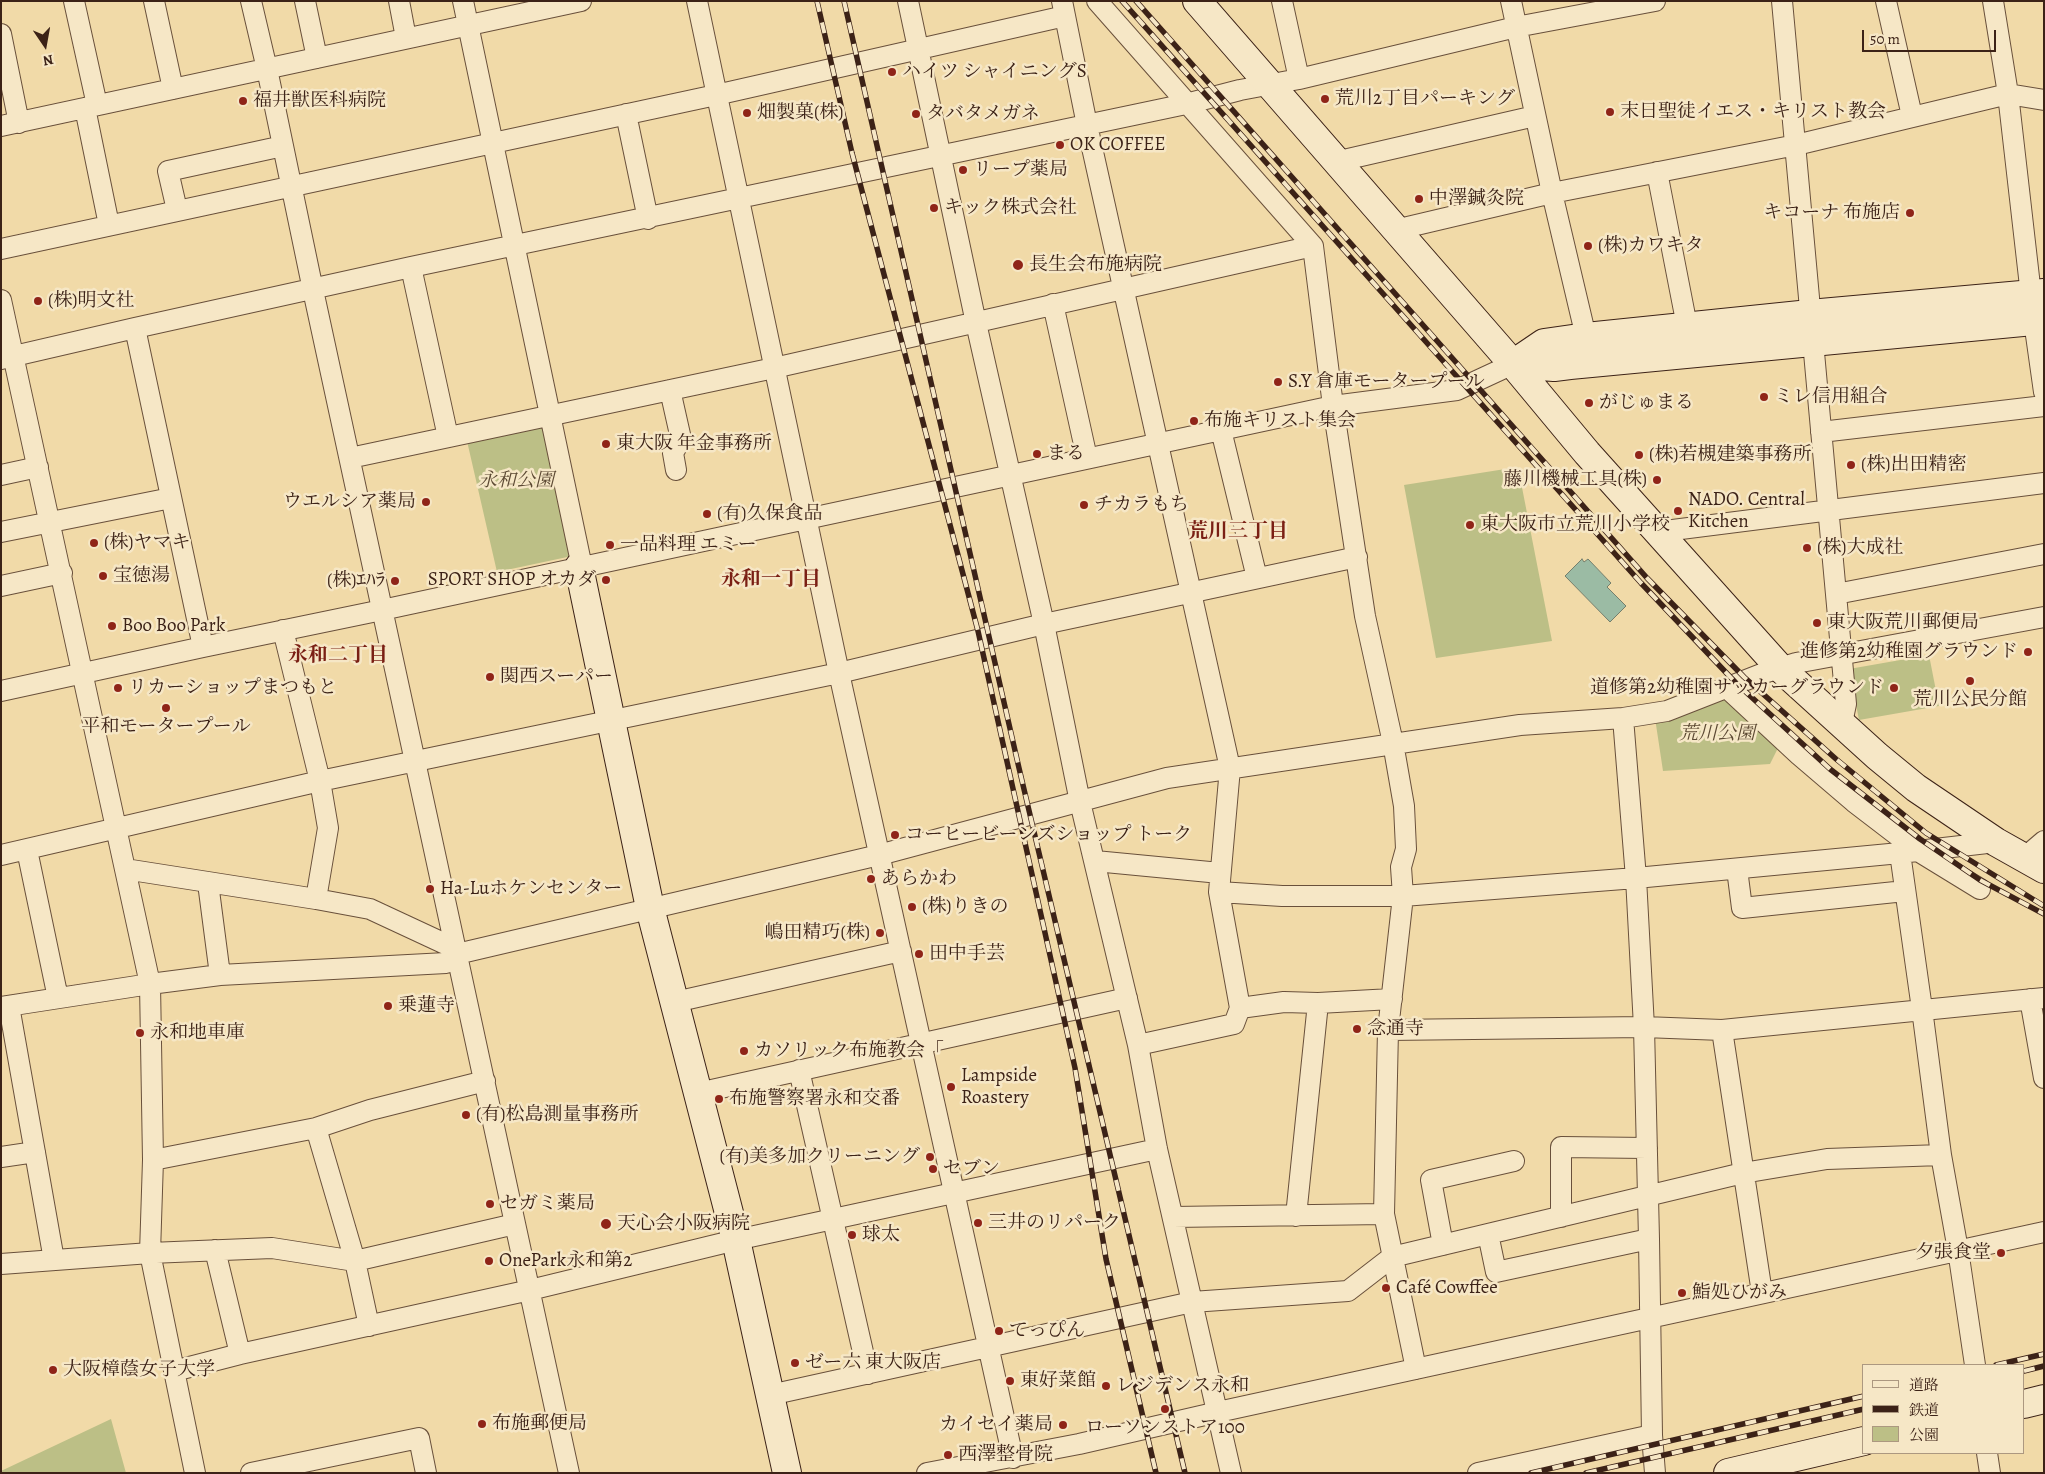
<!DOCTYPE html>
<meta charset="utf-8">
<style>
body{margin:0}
#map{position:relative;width:2045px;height:1474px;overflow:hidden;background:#f1daa8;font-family:Alegreya,"Noto Serif JP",serif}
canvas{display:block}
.frame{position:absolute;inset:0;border:2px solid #3c2217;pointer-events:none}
.legend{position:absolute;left:1862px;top:1364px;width:162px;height:90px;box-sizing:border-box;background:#f6e7c6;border:1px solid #ac9880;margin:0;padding:6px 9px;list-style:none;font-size:15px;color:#3c2217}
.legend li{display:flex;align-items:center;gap:10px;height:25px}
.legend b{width:25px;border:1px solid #ac9880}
.north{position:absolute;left:20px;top:20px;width:50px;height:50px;-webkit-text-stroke:4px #f6e7c6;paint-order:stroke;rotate:168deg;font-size:14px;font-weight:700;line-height:20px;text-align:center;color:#3c2217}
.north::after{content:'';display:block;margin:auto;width:18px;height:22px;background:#3c2217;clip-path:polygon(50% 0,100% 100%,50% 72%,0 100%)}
.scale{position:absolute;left:1862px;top:30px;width:134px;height:22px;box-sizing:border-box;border:2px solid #3c2217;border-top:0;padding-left:6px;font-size:15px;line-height:18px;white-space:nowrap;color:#3c2217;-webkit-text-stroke:4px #f6e7c6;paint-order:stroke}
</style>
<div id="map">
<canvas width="2045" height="1474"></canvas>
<div class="frame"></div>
<ul class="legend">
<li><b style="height:6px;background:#f6e7c6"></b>道路</li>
<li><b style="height:6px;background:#3c2217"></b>鉄道</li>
<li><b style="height:14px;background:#bcbf86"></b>公園</li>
</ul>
<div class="north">N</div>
<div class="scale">50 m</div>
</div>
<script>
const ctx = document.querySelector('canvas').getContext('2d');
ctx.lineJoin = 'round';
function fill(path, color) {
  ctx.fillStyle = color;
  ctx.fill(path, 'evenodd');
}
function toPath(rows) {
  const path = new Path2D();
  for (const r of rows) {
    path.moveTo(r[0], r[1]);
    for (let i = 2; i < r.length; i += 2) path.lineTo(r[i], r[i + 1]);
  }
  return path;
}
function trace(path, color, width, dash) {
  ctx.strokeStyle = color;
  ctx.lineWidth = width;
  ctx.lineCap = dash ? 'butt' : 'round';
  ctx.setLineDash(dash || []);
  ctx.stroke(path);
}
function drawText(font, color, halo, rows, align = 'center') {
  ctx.font = font + ' Alegreya,"Noto Serif JP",serif';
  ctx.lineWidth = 5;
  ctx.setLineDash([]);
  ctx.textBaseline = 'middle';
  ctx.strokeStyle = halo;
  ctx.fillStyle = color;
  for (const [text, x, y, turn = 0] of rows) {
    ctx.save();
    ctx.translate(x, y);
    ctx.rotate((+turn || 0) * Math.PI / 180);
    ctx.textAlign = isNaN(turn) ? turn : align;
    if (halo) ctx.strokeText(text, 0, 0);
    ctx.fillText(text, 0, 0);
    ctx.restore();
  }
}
const green = toPath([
 [543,425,572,556,497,572,467,441],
 [1518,467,1552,641,1436,658,1404,485],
 [1929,655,1939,706,1859,720,1849,669],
 [1726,696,1779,746,1770,764,1663,771,1655,718],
 [111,1419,126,1473,1,1473,1,1471]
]);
const water = toPath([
 [1582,559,1584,562,1588,559,1611,583,1607,587,1626,606,1610,622,1565,576,1582,559]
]);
const street = toPath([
 [74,1,97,105],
 [154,1,173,89],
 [251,1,267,69,313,290,569,1473],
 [305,1,317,58],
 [399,1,406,38],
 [463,1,582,567],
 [697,1,839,673,1013,1458],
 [908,1,976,323,1044,624,1080,802,1138,1045,1157,1149,1231,1473],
 [1062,1,1087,125,1230,768,1219,892,1240,1008,1234,1024,1138,1045],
 [1097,1,1313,246,1333,406,1365,616,1393,743,1404,806,1406,849,1401,867,1403,896,1388,1030,1384,1214,1416,1369],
 [1282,1,1299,79],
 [1511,1,1552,193,1586,337],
 [1782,1,1846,704,1842,723],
 [1886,1,1912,116],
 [1993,1,2008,94,2034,321,2044,392],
 [1,34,19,123],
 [85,108,109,225],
 [626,114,648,219],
 [1,126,581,1],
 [1335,162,1535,116],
 [1657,172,1687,326],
 [177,210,168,171,283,146],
 [1395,230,1552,193,1796,145,2008,94,2044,100],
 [1,249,716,95,1065,16],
 [411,267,448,437],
 [1,300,150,984,153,1160,150,1253,195,1473],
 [1053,304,1087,458],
 [135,328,203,647],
 [1,359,135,328,411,267,1186,104,1240,90,1299,79,1516,27,1655,1],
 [670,390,681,439,673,453,676,470],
 [1221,430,1257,578],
 [1821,432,2044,406],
 [350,458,774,368,1313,246],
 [1,475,38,467],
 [1,532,171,498],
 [1657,532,2044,483],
 [1,586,62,573],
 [1836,594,2044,554],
 [283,630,320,781,328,828,316,899],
 [1728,689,1799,755,1854,802,1918,851,1980,889],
 [1,691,203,647,382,610,1333,406,1457,390,1513,364],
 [1623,718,1636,878,1644,1027,1649,1239,1652,1435,1655,1473],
 [27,850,58,998],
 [1900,853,1922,1009,1941,1155,1958,1250,1975,1365],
 [1,855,320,781,839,673,1044,624,1357,557],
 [2024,858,2044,841],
 [1095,861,1220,873],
 [125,869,316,899,370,909,456,949],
 [1737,869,1742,908,1905,891],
 [208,883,220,975],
 [1219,892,1282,896,1403,896,1636,878,1900,853,1996,842],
 [2030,999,2044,1078],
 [675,1002,901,951],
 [9,1006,54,1260],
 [1,1007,150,984,220,975,446,963,457,954,879,855,1167,778,1520,725,1623,718,1667,711,1764,673,1796,663,2044,617],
 [1240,1008,1284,1002,1318,1003,1392,999],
 [1388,1030,1644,1027,1722,1030,2044,998],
 [1722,1030,1762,1293],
 [799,1070,868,1374],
 [698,1093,1127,998],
 [316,1128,355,1261,369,1326],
 [1,1157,35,1152],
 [153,1160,316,1128,370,1110,485,1081],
 [1296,1216,1318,1003],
 [1173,1217,1384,1214],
 [1561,1217,1561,1147,1647,1148],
 [1488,1234,1496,1272,1649,1239],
 [1443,1245,1431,1180,1514,1161],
 [215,1250,240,1354],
 [1,1264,150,1253,272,1248,355,1261,515,1224],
 [174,1371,240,1354,530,1290,736,1240,1157,1149],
 [770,1395,1192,1302,1348,1291,1392,1257,1743,1173,1827,1159,1941,1155],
 [1987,1453,1990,1473],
 [251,1473,419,1438,426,1473],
 [927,1473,1079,1444,1218,1412,2044,1232],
 [1478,1473,1652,1435]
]);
const secondary = toPath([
 [1197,1,1513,364,1587,453,1780,668,1877,756,1916,788,1996,842,2044,869],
 [1513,364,1544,343,1586,337,1810,314,2044,293],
 [1513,364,1554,367,1570,365,2044,320],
 [579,567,650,908,736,1240,787,1473],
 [2024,1404,2044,1399],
 [1728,1473,1864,1441]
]);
const rail = toPath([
 [817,1,852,153,978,631,1075,1068,1106,1259,1156,1473],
 [844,1,1019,768,1185,1473],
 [1122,1,1641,583,1735,682,1830,769,1920,839,1980,880,2044,914],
 [1136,1,1647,578,1744,677,1836,759,1926,833,2044,906],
 [1996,1365,2044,1354],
 [2024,1371,2044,1366],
 [1531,1473,1864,1396],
 [1586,1473,1864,1409]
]);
const markers = [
 [892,72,5,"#8f2418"],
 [1325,99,5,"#8f2418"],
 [243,101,5,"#8f2418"],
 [1610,112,5,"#8f2418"],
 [747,113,5,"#8f2418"],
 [916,114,5,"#8f2418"],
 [1060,145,5,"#8f2418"],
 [963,170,5,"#8f2418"],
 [1419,199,5,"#8f2418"],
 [934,208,5,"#8f2418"],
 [1910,213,5,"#8f2418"],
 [1588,246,5,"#8f2418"],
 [1018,265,6,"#8f2418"],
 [38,301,5,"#8f2418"],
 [1278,382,5,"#8f2418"],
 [1764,397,5,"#8f2418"],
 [1589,403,5,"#8f2418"],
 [1194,421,5,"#8f2418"],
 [606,444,5,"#8f2418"],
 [1037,454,5,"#8f2418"],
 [1639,455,5,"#8f2418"],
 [1851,465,5,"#8f2418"],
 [1657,480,5,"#8f2418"],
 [426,502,5,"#8f2418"],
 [1084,505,5,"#8f2418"],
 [1678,511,5,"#8f2418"],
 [707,514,5,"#8f2418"],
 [1470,525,5,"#8f2418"],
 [94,543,5,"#8f2418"],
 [610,545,5,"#8f2418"],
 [1807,548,5,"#8f2418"],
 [103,576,5,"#8f2418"],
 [606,580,5,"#8f2418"],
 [395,581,5,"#8f2418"],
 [1817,623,5,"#8f2418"],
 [112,626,5,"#8f2418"],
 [2028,652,5,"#8f2418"],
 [490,677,5,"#8f2418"],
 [1970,681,5,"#8f2418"],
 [118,688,5,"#8f2418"],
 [1894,688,5,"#8f2418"],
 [166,708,5,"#8f2418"],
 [895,835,5,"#8f2418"],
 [871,879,5,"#8f2418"],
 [430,889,5,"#8f2418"],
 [912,907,5,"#8f2418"],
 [880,933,5,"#8f2418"],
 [919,954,5,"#8f2418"],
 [388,1006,5,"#8f2418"],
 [1357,1029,5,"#8f2418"],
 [140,1033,5,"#8f2418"],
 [744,1051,5,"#8f2418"],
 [951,1087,5,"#8f2418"],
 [719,1099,5,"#8f2418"],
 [466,1115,5,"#8f2418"],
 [930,1157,5,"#8f2418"],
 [933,1169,5,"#8f2418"],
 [490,1204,5,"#8f2418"],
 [978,1223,5,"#8f2418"],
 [606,1224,6,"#8f2418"],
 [852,1235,5,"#8f2418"],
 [2001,1253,5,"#8f2418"],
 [489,1261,5,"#8f2418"],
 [1386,1288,5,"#8f2418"],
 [1682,1293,5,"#8f2418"],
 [999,1331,5,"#8f2418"],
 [795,1363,5,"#8f2418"],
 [53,1370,5,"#8f2418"],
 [1010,1381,5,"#8f2418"],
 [1106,1386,5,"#8f2418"],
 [1165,1409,5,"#8f2418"],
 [482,1424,5,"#8f2418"],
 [1063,1425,5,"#8f2418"],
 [948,1455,5,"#8f2418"]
];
const poiNames = [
 ["ハイツ シャイニングS",902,72],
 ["荒川2丁目パーキング",1335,99],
 ["福井獣医科病院",253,101],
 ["末日聖徒イエス・キリスト教会",1620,112],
 ["畑製菓(株)",757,113],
 ["タバタメガネ",926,114],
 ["OK COFFEE",1070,145],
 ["リープ薬局",973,170],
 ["中澤鍼灸院",1429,199],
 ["キック株式会社",944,208],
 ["キコーナ 布施店",1900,213,"right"],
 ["(株)カワキタ",1598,246],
 ["長生会布施病院",1029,265],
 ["(株)明文社",48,301],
 ["S.Y 倉庫モータープール",1288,382],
 ["ミレ信用組合",1774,397],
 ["がじゅまる",1599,403],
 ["布施キリスト集会",1204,421],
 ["東大阪 年金事務所",616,444],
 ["まる",1047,454],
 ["(株)若槻建築事務所",1649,455],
 ["(株)出田精密",1861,465],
 ["藤川機械工具(株)",1647,480,"right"],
 ["NADO. Central",1688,500],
 ["Kitchen",1688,522],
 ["ウエルシア薬局",416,502,"right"],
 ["チカラもち",1094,505],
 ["(有)久保食品",717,514],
 ["東大阪市立荒川小学校",1480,525],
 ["(株)ヤマキ",104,543],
 ["一品料理 エミー",620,545],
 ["(株)大成社",1817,548],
 ["宝徳湯",113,576],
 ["SPORT SHOP オカダ",596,580,"right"],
 ["(株)ｴﾊﾗ",385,581,"right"],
 ["東大阪荒川郵便局",1827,623],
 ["Boo Boo Park",122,626],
 ["進修第2幼稚園グラウンド",2018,652,"right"],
 ["関西スーパー",500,677],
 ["リカーショップまつもと",128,688],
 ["道修第2幼稚園サッカーグラウンド",1884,688,"right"],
 ["荒川公民分館",1970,700,"center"],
 ["平和モータープール",166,727,"center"],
 ["コーヒービーンズショップ トーク",905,835],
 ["あらかわ",881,879],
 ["Ha-Luホケンセンター",440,889],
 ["(株)りきの",922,907],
 ["嶋田精巧(株)",870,933,"right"],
 ["田中手芸",929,954],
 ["乗蓮寺",398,1006],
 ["念通寺",1367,1029],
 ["永和地車庫",150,1033],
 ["カソリック布施教会「",754,1051],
 ["Lampside",961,1076],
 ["Roastery",961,1098],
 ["布施警察署永和交番",729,1099],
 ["(有)松島測量事務所",476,1115],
 ["(有)美多加クリーニング",920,1157,"right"],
 ["セブン",943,1169],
 ["セガミ薬局",500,1204],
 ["三井のリパーク",988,1223],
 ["天心会小阪病院",617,1224],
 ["球太",862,1235],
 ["夕張食堂",1991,1253,"right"],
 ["OnePark永和第2",499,1261],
 ["Café Cowffee",1396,1288],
 ["鮨処ひがみ",1692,1293],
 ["てっぴん",1009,1331],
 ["ゼー六 東大阪店",805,1363],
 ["大阪樟蔭女子大学",63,1370],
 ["東好菜館",1020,1381],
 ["レジデンス永和",1116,1386],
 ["布施郵便局",492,1424],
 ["カイセイ薬局",1053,1425,"right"],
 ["ローソンストア100",1165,1428,"center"],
 ["西澤整骨院",958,1455]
];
const parkNames = [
 ["永和公園",516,481],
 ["荒川公園",1717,734]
];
const neighbourhoodNames = [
 ["荒川三丁目",1238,532],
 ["永和一丁目",771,580],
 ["永和二丁目",338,656]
];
fill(green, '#bcbf86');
fill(water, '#9bbba4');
trace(water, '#757e6c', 1);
trace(street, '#69503b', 22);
trace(secondary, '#3c2217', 30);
trace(street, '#f6e7c6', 20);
trace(secondary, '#f6e7c6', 28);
trace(rail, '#3c2217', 5.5);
trace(rail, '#f6e7c6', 4, [11]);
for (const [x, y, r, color] of markers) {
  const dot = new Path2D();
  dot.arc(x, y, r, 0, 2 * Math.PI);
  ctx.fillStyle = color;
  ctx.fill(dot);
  trace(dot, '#f6e7c6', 2);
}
drawText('19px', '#3c2217', '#f6e7c6', poiNames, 'left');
drawText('italic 19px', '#5c4933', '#f6e7c6', parkNames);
drawText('bold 20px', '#7a1f14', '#f6e7c6', neighbourhoodNames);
</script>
